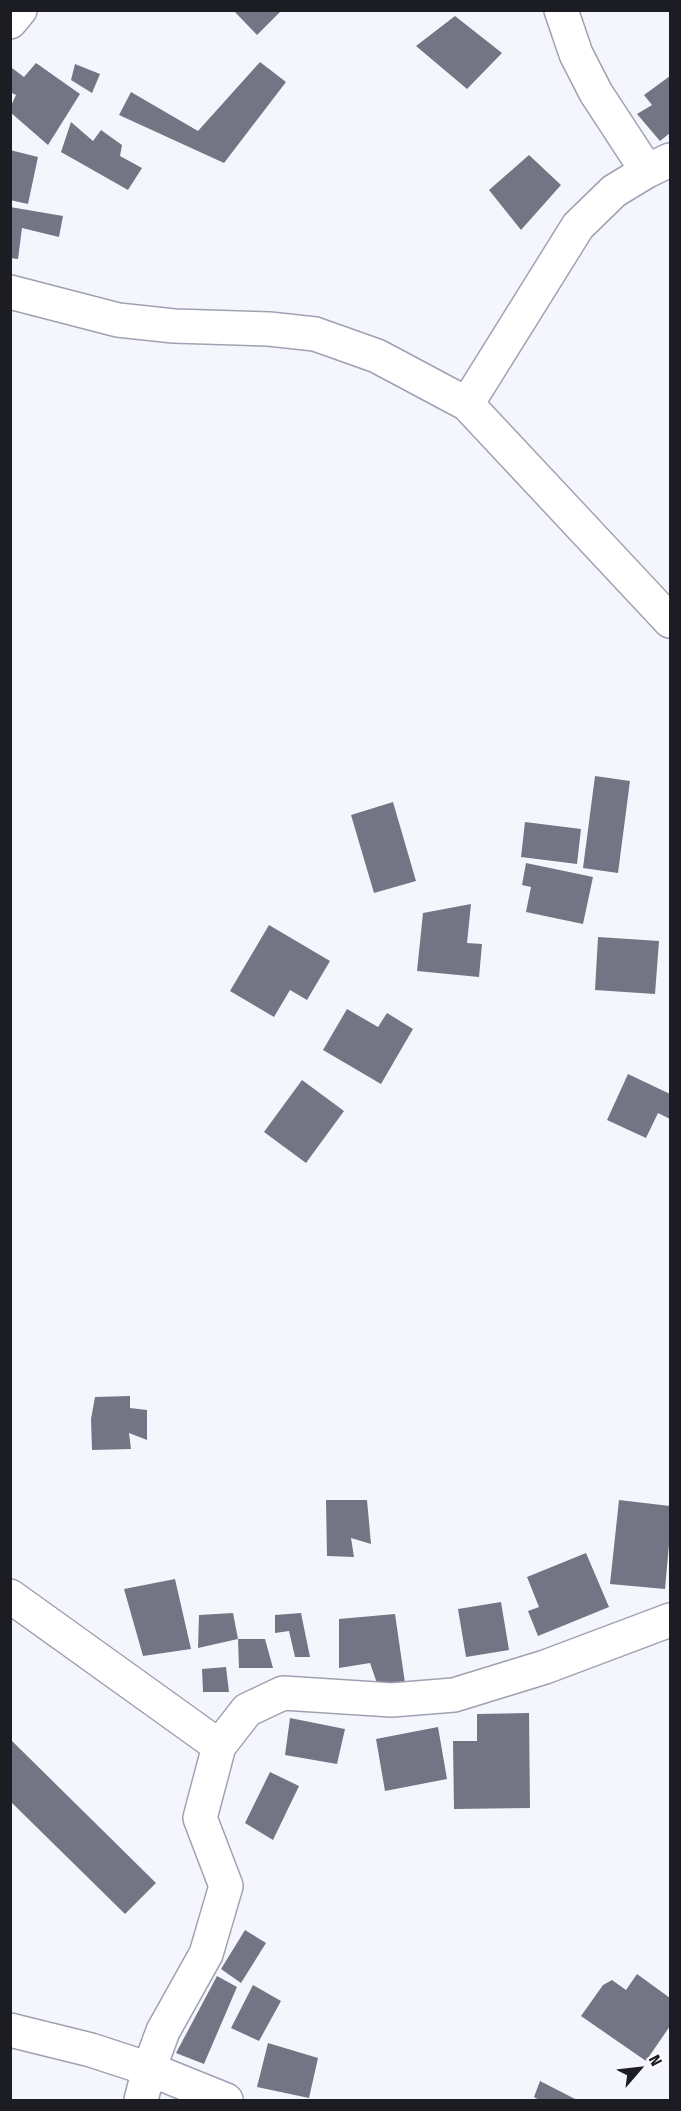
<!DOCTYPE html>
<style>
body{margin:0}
#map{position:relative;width:681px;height:2111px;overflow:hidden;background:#f5f6fd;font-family:"Fira Sans Condensed",sans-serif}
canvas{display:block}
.frame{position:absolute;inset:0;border:12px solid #1c1d23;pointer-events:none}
.north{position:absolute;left:609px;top:2039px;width:60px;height:60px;-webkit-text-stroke:4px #fff;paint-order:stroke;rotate:62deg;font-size:16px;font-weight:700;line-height:24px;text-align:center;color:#1c1d23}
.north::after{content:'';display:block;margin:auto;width:21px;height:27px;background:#1c1d23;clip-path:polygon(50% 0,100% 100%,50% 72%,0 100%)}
</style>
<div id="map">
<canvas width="681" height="2111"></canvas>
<div class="frame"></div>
<div class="north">N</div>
</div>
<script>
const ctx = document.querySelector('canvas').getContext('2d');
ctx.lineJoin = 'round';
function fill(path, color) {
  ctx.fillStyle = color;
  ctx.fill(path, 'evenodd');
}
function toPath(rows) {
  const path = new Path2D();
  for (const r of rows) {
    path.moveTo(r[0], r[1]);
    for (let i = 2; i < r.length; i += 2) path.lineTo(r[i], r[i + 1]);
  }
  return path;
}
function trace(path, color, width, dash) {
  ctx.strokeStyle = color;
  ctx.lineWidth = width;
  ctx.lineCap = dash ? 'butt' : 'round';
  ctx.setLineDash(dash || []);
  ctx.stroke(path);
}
const building = toPath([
 [233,10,282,10,257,35],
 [455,16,502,53,467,89,416,46],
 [260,62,286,82,224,163,119,115,131,92,198,131],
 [36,63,80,94,48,145,10,112,10,108,16,95,10,92,12,68,24,77],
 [75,64,100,74,92,93,71,80],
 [670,76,670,133,660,141,637,114,652,105,644,95],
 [71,122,93,141,101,130,122,145,120,156,142,168,128,190,61,152],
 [10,150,38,157,28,204,10,200],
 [529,155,561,185,521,230,489,190],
 [10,207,63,216,59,237,22,228,18,259,10,258],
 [595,776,630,781,618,873,583,868],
 [393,802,416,881,374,893,351,815],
 [525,822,581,829,577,864,521,857],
 [526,863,593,877,583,924,526,912,531,887,522,885],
 [471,904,467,943,482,944,479,977,417,971,423,913],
 [269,925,330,961,307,1000,290,990,274,1017,230,991],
 [598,937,659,941,655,994,595,990],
 [347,1009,378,1027,387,1013,413,1029,381,1084,323,1050],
 [628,1074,670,1094,670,1119,658,1113,646,1138,607,1120],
 [302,1080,344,1111,306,1163,264,1132],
 [130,1396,130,1408,147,1410,147,1440,129,1433,131,1449,92,1450,91,1419,95,1397],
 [326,1500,367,1500,371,1544,351,1538,354,1557,327,1556],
 [619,1500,670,1506,670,1533,665,1589,610,1584],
 [586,1553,609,1607,538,1636,528,1611,539,1607,527,1577],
 [175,1579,191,1649,143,1656,124,1589],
 [501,1602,509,1650,466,1657,458,1609],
 [233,1613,238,1639,198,1648,199,1615],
 [301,1613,310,1657,295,1657,289,1631,275,1633,275,1615],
 [395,1614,405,1683,378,1686,370,1663,339,1668,339,1619],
 [238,1639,265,1639,273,1668,239,1668],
 [226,1667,229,1692,203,1692,202,1669],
 [529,1713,530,1808,454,1809,453,1741,477,1741,477,1714],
 [290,1718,345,1729,337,1764,285,1755],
 [438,1727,447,1779,385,1791,376,1739],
 [10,1739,156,1883,125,1914,10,1801],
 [270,1772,299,1786,273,1840,245,1823],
 [245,1930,266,1943,241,1983,221,1969],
 [637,1974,670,1998,670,2026,646,2061,581,2016,603,1985,612,1980,626,1990],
 [217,1976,237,1987,204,2064,176,2053],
 [253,1985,281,2001,259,2041,231,2028],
 [268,2043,318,2058,309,2098,257,2087],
 [540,2081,577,2100,539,2100,534,2097]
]);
const minor = toPath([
 [561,10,576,54,596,93,647,171],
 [10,22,20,10],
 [670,160,647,171,614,191,578,226,467,404,670,621],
 [10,292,118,320,174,326,269,329,315,334,377,356,467,404],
 [10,1596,219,1746],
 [10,2030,91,2050,149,2069,163,2031,206,1954,226,1886,200,1818,219,1746,247,1710,283,1693,392,1700,454,1695,545,1667,670,1620],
 [141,2100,149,2069,226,2100]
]);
fill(building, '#737584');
trace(minor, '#9fa1b2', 36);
trace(minor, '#fff', 33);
</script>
